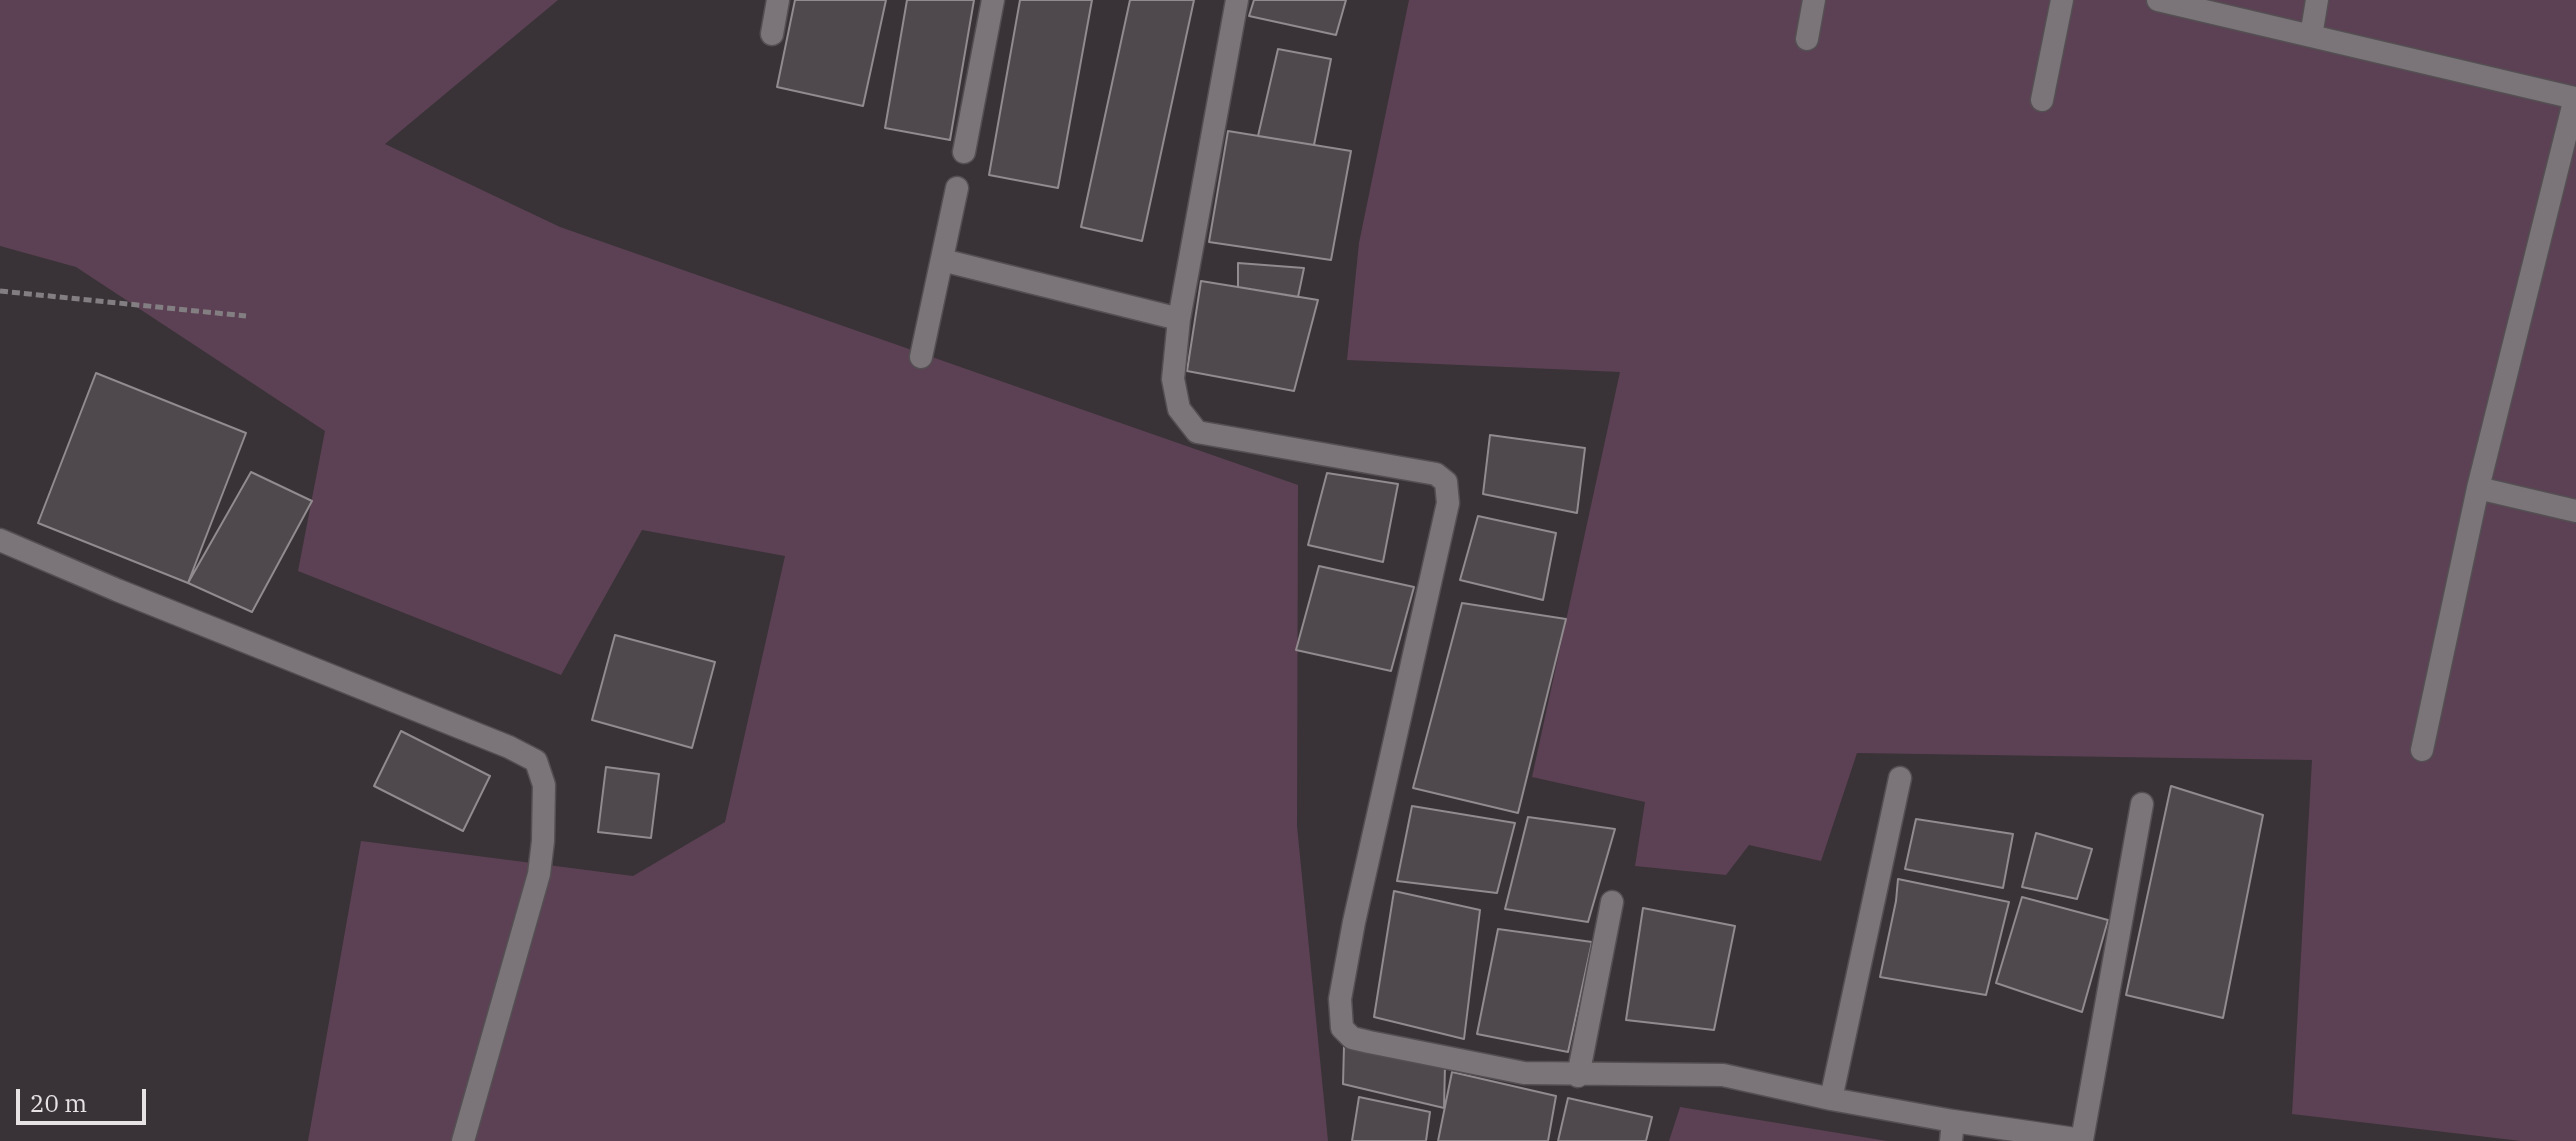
<!DOCTYPE html>
<style>
body{margin:0}
#map{position:relative;width:2576px;height:1141px;overflow:hidden;background:#393337;font-family:"IBM Plex Serif",serif}
canvas{display:block}
.scale{position:absolute;left:16px;top:1089px;width:130px;height:36px;box-sizing:border-box;border:4px solid #e7e3e5;border-top:0;padding-left:10px;font-size:24px;line-height:28px;white-space:nowrap;color:#e7e3e5;-webkit-text-stroke:6px #393337;paint-order:stroke}
</style>
<div id="map">
<canvas width="2576" height="1141"></canvas>
<div class="scale">20 m</div>
</div>
<script>
const ctx = document.querySelector('canvas').getContext('2d');
ctx.lineJoin = 'round';
function fill(path, color) {
  ctx.fillStyle = color;
  ctx.fill(path, 'evenodd');
}
function toPath(rows) {
  const path = new Path2D();
  for (const r of rows) {
    path.moveTo(r[0], r[1]);
    for (let i = 2; i < r.length; i += 2) path.lineTo(r[i], r[i + 1]);
  }
  return path;
}
function trace(path, color, width, dash) {
  ctx.strokeStyle = color;
  ctx.lineWidth = width;
  ctx.lineCap = dash ? 'butt' : 'round';
  ctx.setLineDash(dash || []);
  ctx.stroke(path);
}
const green = toPath([
 [0,0,558,0,385,144,560,227,1298,485,1297,826,1328,1141,308,1141,361,841,633,876,725,822,785,556,642,530,561,675,298,571,325,431,76,267,0,246],
 [1409,0,2576,0,2576,1141,2521,1141,2292,1114,2312,760,1857,753,1821,861,1749,845,1726,875,1635,866,1645,802,1532,777,1620,372,1347,360,1359,243],
 [1680,1107,1887,1141,1669,1141]
]);
const building = toPath([
 [795,0,886,0,863,106,777,87,795,0],
 [907,0,974,0,950,140,885,128,907,0],
 [1020,0,1092,0,1058,188,989,175,1020,0],
 [1130,0,1194,0,1142,241,1081,227,1130,0],
 [1254,0,1346,0,1336,35,1249,16,1254,0],
 [1278,49,1331,59,1314,145,1258,136,1278,49],
 [1228,131,1351,151,1331,260,1209,242,1228,131],
 [1238,263,1304,268,1298,297,1238,287,1238,263],
 [1201,281,1318,300,1294,391,1187,371,1201,281],
 [96,373,246,433,188,583,38,523,96,373],
 [1490,435,1585,448,1577,513,1483,494,1490,435],
 [251,472,312,501,252,612,188,583,251,472],
 [1327,473,1398,484,1383,562,1308,545,1327,473],
 [1478,516,1556,533,1543,600,1460,580,1478,516],
 [1319,566,1414,587,1391,671,1296,650,1319,566],
 [1462,603,1566,619,1518,813,1413,788,1462,603],
 [615,635,715,662,692,748,592,720,615,635],
 [401,731,490,776,463,831,374,786,401,731],
 [606,767,659,774,651,838,598,832,606,767],
 [2171,786,2263,815,2223,1018,2126,995,2171,786],
 [1412,806,1515,823,1497,893,1397,881,1412,806],
 [1528,817,1615,829,1588,922,1505,909,1528,817],
 [1916,819,2013,834,2003,888,1905,869,1916,819],
 [2036,833,2092,849,2077,899,2022,887,2036,833],
 [1898,879,2009,902,1986,995,1880,977,1896,901,1898,879],
 [1394,891,1480,910,1464,1039,1374,1017,1394,891],
 [2022,897,2108,920,2082,1012,1996,983,2022,897],
 [1643,908,1735,926,1714,1030,1626,1020,1643,908],
 [1498,929,1592,942,1568,1052,1477,1034,1498,929],
 [1344,1046,1445,1066,1444,1108,1343,1084,1344,1046],
 [1452,1072,1556,1096,1548,1141,1438,1141,1452,1072],
 [1359,1097,1430,1112,1426,1141,1352,1141,1359,1097],
 [1568,1098,1652,1117,1646,1141,1558,1141,1568,1098]
]);
const path = toPath([
 [0,291,246,316]
]);
const minor = toPath([
 [1237,0,1179,319,1173,379,1179,409,1197,432,1436,474,1446,482,1448,503,1354,922,1340,999,1342,1028,1352,1038,1369,1042,1524,1073,1723,1075,1831,1099,1953,1121,1951,1141],
 [2158,0,2575,98,2478,488,2422,750],
 [772,34,778,0],
 [2311,36,2317,0],
 [1807,39,1814,0],
 [2042,100,2062,0],
 [964,152,993,0],
 [942,260,1179,319],
 [921,357,957,188],
 [2478,488,2576,511],
 [0,540,117,590,509,747,536,761,544,785,543,841,539,874,463,1141],
 [1578,1076,1612,902],
 [1831,1099,1900,778],
 [1953,1121,2082,1140,2142,804]
]);
fill(green, '#5c4154');
fill(building, '#4f494d');
trace(building, '#918a8e', 2);
trace(minor, '#544f52', 25);
trace(path, '#837e81', 5, [8, 4]);
trace(minor, '#7b7479', 22);
</script>
